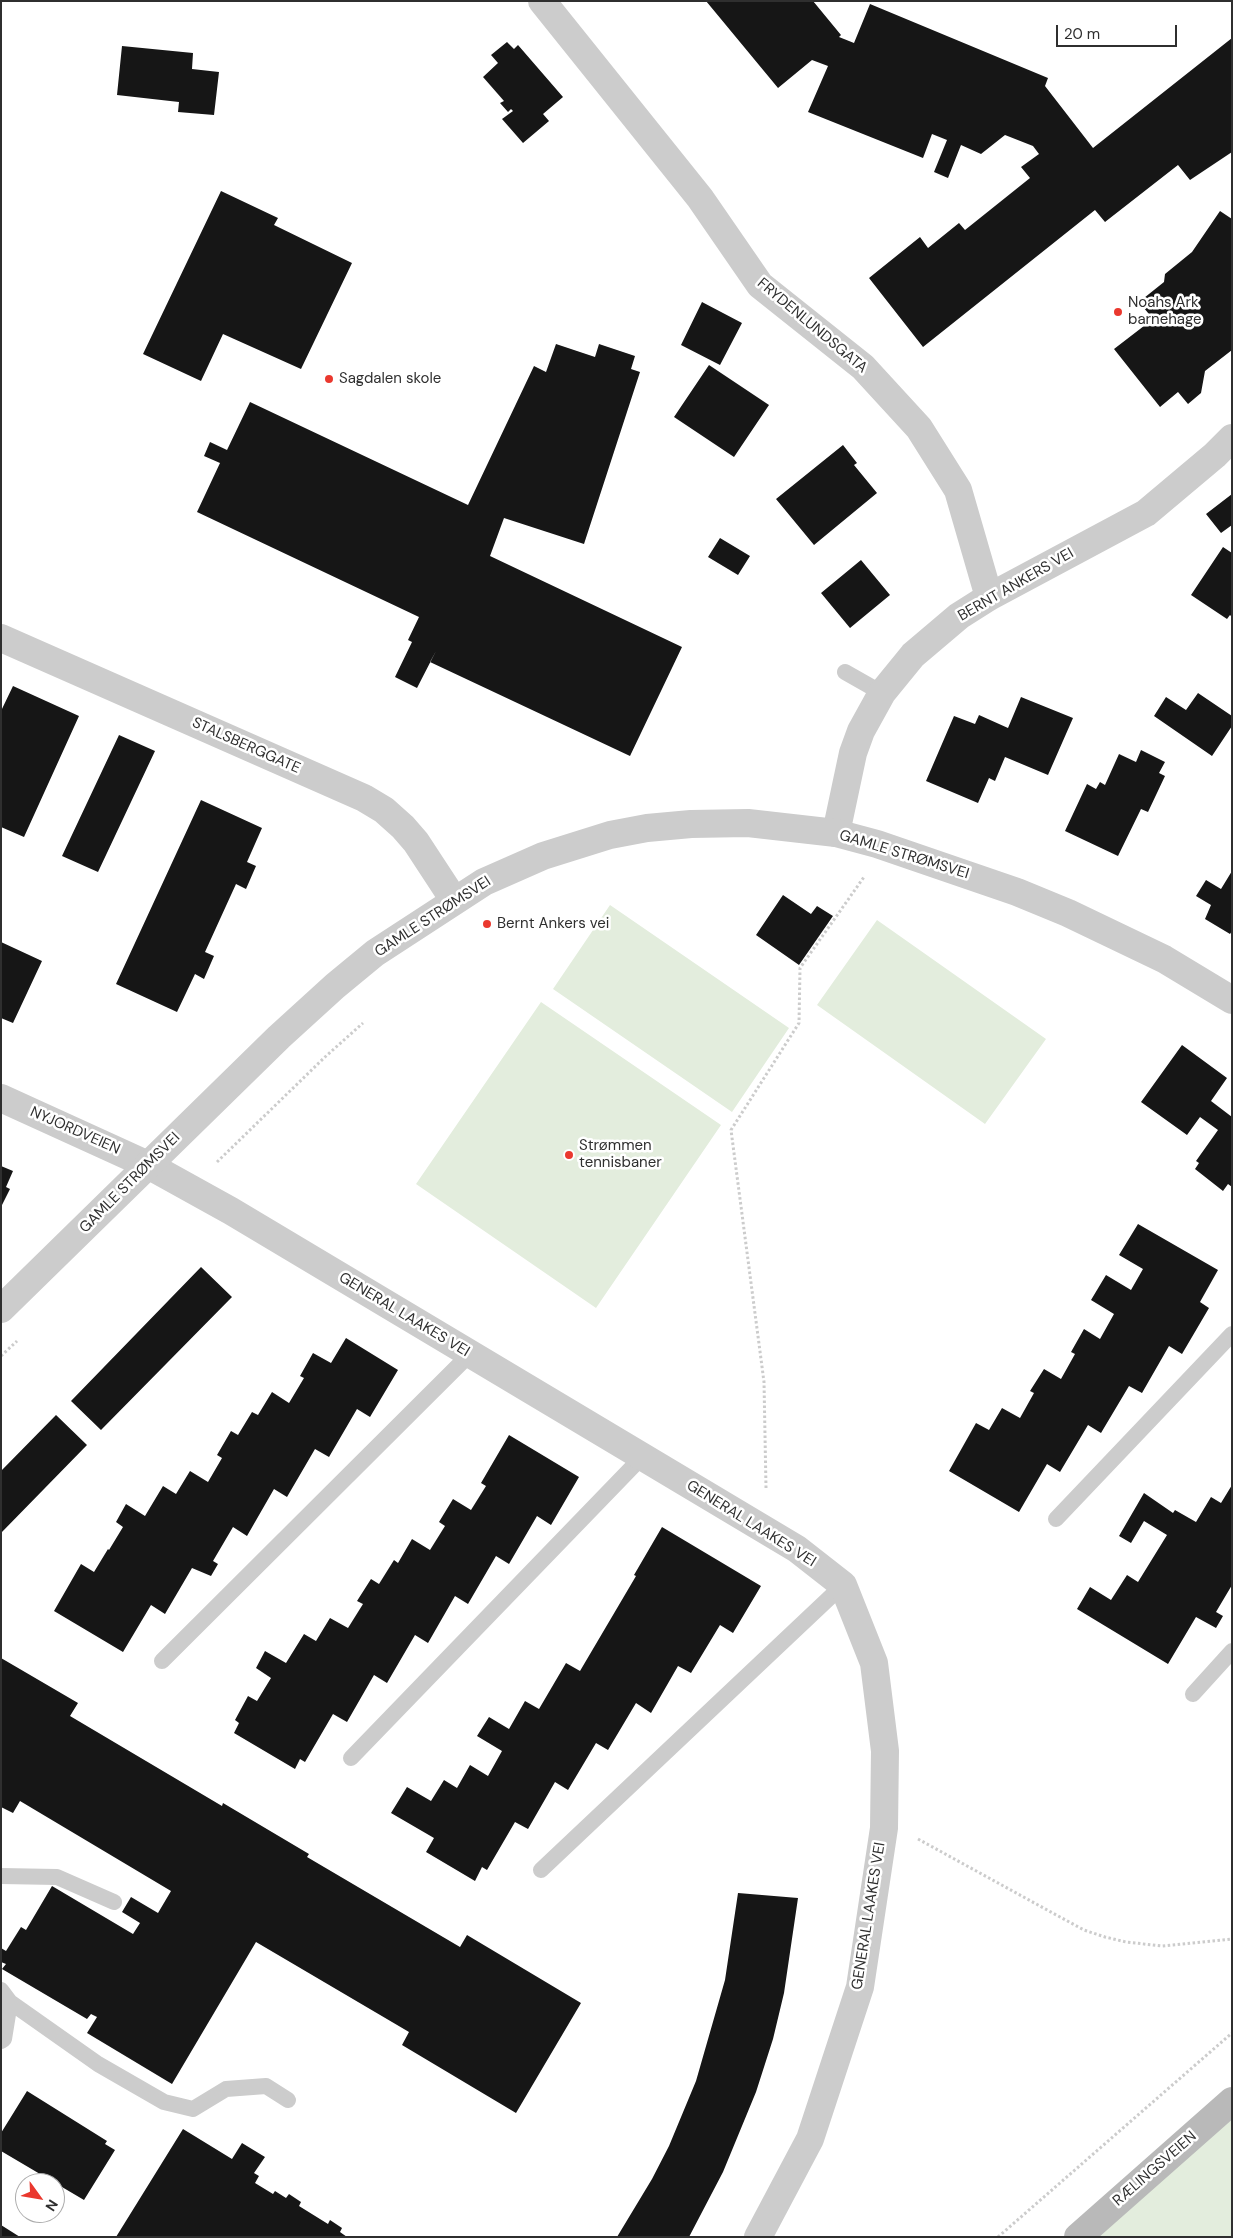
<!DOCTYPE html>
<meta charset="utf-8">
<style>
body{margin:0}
#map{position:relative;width:1233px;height:2238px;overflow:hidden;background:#fff;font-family:"DM Sans",sans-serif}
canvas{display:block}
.frame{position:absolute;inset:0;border:2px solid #2f2f2f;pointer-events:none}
.north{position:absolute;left:15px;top:2173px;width:50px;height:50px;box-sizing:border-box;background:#fff;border:1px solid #acacac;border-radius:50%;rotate:122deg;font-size:14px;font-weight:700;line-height:20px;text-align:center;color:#2f2f2f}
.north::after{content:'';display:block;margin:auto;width:18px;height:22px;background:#ea382e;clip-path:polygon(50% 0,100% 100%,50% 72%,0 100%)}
.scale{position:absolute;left:1056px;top:25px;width:121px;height:22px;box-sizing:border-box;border:2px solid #2f2f2f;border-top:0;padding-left:6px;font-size:15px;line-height:18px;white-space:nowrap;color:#2f2f2f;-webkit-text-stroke:4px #fff;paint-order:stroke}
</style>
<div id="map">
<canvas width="1233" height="2238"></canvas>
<div class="frame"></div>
<div class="north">N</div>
<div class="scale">20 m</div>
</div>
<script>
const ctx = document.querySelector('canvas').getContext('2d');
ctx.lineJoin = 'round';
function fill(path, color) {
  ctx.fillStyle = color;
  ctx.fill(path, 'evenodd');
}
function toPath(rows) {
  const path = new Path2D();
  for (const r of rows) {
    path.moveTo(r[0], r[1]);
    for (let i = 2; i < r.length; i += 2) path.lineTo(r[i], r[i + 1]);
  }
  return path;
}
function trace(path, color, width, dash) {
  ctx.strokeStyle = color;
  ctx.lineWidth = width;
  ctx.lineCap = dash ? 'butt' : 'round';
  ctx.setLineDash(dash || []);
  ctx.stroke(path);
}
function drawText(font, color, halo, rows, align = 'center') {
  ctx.font = font + ' "DM Sans",sans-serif';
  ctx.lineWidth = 5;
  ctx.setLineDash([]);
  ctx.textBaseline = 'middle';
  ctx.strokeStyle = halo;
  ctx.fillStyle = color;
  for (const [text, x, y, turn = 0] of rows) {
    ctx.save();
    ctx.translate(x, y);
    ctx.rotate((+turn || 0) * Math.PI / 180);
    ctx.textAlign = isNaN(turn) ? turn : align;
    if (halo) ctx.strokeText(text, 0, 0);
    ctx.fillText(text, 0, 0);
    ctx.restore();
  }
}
const green = toPath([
 [610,905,789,1028,732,1112,553,989],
 [877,920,1046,1039,985,1124,817,1005],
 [541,1002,721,1125,596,1308,416,1184],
 [1232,2109,1232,2237,1079,2237]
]);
const building = toPath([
 [706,1,813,1,841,35,839,37,854,43,870,4,1048,78,1045,86,1093,148,1232,38,1232,152,1190,180,1178,165,1105,222,1095,210,923,347,869,278,920,237,928,248,959,223,965,230,1030,178,1021,167,1039,154,1033,146,1005,135,981,154,961,145,948,178,934,172,947,140,932,134,923,158,808,112,828,66,812,60,778,88],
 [507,42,514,49,518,45,563,97,543,114,549,121,523,143,502,119,513,111,511,109,508,112,500,103,504,101,483,77,498,63,491,55],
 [122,46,193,53,192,69,219,72,214,115,178,112,179,102,117,95],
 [221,191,278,218,274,225,352,263,301,369,223,334,201,381,143,354],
 [1220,211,1232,219,1232,350,1205,371,1201,393,1188,404,1178,392,1160,407,1114,349,1153,319,1139,302,1164,282,1165,274,1192,252],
 [702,302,742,323,720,365,681,345],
 [556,344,595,357,599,344,635,356,631,369,640,372,584,544,504,518,490,556,682,647,630,756,430,662,436,651,417,688,395,677,412,642,408,640,419,617,197,512,220,463,204,456,210,442,227,450,250,402,468,505,534,366,546,372],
 [709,365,769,405,734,457,674,417],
 [843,445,857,463,854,465,877,493,814,545,776,499],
 [1232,494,1232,525,1221,533,1206,514],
 [720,538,750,556,738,575,708,557],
 [1223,547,1232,553,1232,617,1230,615,1227,619,1191,595],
 [861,560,890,595,850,628,821,593],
 [13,686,79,716,24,837,1,827,1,711],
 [1198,693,1232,716,1232,726,1212,756,1154,716,1166,697,1186,710],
 [1021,697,1073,718,1048,775,1005,757,995,781,989,778,978,803,926,781,954,716,975,724,979,715,1008,728],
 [119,735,155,751,98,872,62,856],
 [1141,750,1165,762,1159,773,1165,776,1148,812,1141,809,1118,856,1065,831,1087,784,1096,789,1100,782,1105,785,1119,754,1136,762],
 [201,800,262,828,247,862,256,866,246,889,236,884,205,952,214,956,204,979,195,974,177,1012,116,984],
 [1232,871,1232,931,1230,934,1205,919,1211,905,1196,896,1206,880,1221,889],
 [783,895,811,914,817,906,833,916,799,965,756,935],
 [1,942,42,961,13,1023,1,1018],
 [1182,1045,1227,1078,1211,1101,1232,1117,1232,1187,1228,1184,1223,1191,1195,1169,1199,1163,1196,1161,1218,1130,1200,1117,1187,1135,1141,1102],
 [1,1166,13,1171,6,1187,10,1189,1,1207],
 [1138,1224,1218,1270,1200,1302,1209,1308,1182,1354,1169,1346,1142,1393,1129,1386,1101,1433,1088,1425,1060,1472,1047,1464,1019,1512,949,1471,976,1423,989,1430,1002,1408,1020,1418,1034,1393,1030,1391,1044,1369,1061,1379,1075,1354,1071,1352,1084,1329,1100,1339,1114,1314,1091,1300,1106,1275,1131,1290,1143,1269,1119,1255],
 [201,1267,232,1297,101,1430,71,1401],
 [346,1338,398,1370,370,1417,357,1409,329,1457,315,1449,287,1497,274,1489,247,1536,233,1527,213,1561,218,1564,211,1576,192,1568,165,1614,151,1605,123,1652,54,1611,81,1564,94,1572,108,1549,109,1550,123,1527,116,1522,126,1504,145,1516,163,1486,176,1494,190,1471,208,1482,222,1458,217,1455,231,1431,238,1435,252,1412,258,1415,272,1392,289,1403,304,1378,300,1376,313,1353,331,1363],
 [56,1415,87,1445,1,1533,1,1471],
 [509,1435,579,1477,551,1525,537,1516,509,1564,496,1556,468,1604,455,1596,428,1643,415,1635,387,1683,374,1675,347,1722,333,1714,305,1762,300,1759,295,1769,234,1733,239,1723,235,1720,248,1696,257,1701,271,1678,256,1668,265,1651,286,1663,304,1634,316,1641,330,1618,348,1628,363,1604,357,1601,371,1579,379,1584,394,1560,398,1563,412,1539,430,1550,445,1526,439,1522,453,1499,471,1510,486,1486,481,1483],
 [1232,1485,1232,1585,1216,1612,1223,1616,1216,1628,1196,1617,1168,1664,1077,1609,1090,1587,1111,1600,1127,1575,1138,1582,1167,1535,1144,1521,1131,1543,1119,1536,1144,1493,1173,1513,1175,1510,1196,1522,1211,1497,1221,1503],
 [662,1527,761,1586,733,1633,720,1625,691,1673,678,1666,651,1713,636,1703,608,1750,596,1743,568,1790,555,1782,528,1829,515,1822,487,1870,482,1867,475,1881,426,1852,434,1838,391,1813,407,1787,431,1801,444,1780,457,1788,470,1765,488,1776,502,1751,477,1736,489,1717,509,1729,525,1701,539,1709,566,1663,580,1671,636,1576,634,1575],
 [1,1658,78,1703,70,1716,222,1806,223,1803,309,1854,307,1857,460,1947,467,1935,581,2003,516,2113,402,2045,409,2032,256,1942,172,2084,87,2033,97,2017,91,2014,87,2019,2,1969,6,1964,1,1962,1,1948,6,1951,21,1927,26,1930,52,1886,133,1934,140,1923,122,1912,131,1897,158,1913,171,1891,20,1801,13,1813,1,1807],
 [738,1893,798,1898,784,1993,773,2039,756,2092,723,2172,689,2237,617,2237,652,2179,669,2146,696,2081,725,1980],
 [27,2091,107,2141,105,2144,115,2150,84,2200,1,2151,1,2133],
 [183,2129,232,2159,242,2143,265,2157,254,2173,259,2176,255,2183,273,2194,275,2191,286,2198,289,2194,301,2202,299,2206,328,2224,330,2220,342,2228,340,2232,347,2237,116,2237],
 [1,2225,20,2237,1,2237]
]);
const path = toPath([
 [217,1162,325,1057,363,1023],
 [1,1356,17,1341],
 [766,1488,764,1382,731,1130,799,1023,800,968,864,877],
 [918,1839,1049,1911,1084,1930,1105,1937,1126,1942,1162,1946,1232,1939],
 [998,2237,1232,2033]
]);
const service = toPath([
 [845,672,882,693],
 [1056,1519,1232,1334],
 [162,1661,469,1355],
 [1193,1694,1232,1651],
 [351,1758,643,1456],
 [541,1870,843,1585],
 [1,1876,57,1877,114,1902],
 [1,1990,10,2002,98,2064,164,2102,193,2109,226,2089,266,2086,288,2100],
 [1,2041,4,2039,10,2002]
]);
const minor = toPath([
 [542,1,700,198,760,285,863,367,919,428,958,490,989,597],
 [1,638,364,798,384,810,403,827,416,842,454,900],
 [836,833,853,753,861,731,882,693,913,655,959,616,989,597,1146,513,1215,455,1232,438],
 [1,1098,148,1165,231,1211,797,1549,843,1585,874,1663,885,1751,884,1828,860,1987,810,2139,758,2237]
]);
const tertiary = toPath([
 [1,1309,279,1037,335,986,375,953,484,882,543,856,610,835,647,828,691,824,748,823,836,833,877,844,1017,892,1068,913,1164,959,1232,1000]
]);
const secondary = toPath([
 [1078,2237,1232,2101]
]);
const markers = [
 [1118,312,5,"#ea382e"],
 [329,379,5,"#ea382e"],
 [487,924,5,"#ea382e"],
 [569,1155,5,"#ea382e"]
];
const poiNames = [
 ["Noahs Ark",1128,303],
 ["barnehage",1128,320],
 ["Sagdalen skole",339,379],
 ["Bernt Ankers vei",497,924],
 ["Strømmen",579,1146],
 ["tennisbaner",579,1163]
];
const streetNames = [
 ["FRYDENLUNDSGATA",812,326,40],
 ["BERNT ANKERS VEI",1016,585,-30],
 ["STALSBERGGATE",246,746,24],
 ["GAMLE STRØMSVEI",904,855,17],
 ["GAMLE STRØMSVEI",433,917,-33],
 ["NYJORDVEIEN",75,1131,24],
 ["GAMLE STRØMSVEI",130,1183,-45],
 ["GENERAL LAAKES VEI",404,1315,31],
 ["GENERAL LAAKES VEI",751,1524,32],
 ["GENERAL LAAKES VEI",869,1916,-81],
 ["RÆLINGSVEIEN",1155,2169,-41]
];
fill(green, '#e3eddd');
fill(building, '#161616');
trace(path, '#ccc', 3, [2.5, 2.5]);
trace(service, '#ccc', 16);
trace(minor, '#ccc', 28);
trace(tertiary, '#ccc', 28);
trace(secondary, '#b9b9b9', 28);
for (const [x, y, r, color] of markers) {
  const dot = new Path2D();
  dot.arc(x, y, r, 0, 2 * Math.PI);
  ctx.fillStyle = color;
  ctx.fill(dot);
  trace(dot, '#fff', 2);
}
drawText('15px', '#2f2f2f', '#fff', poiNames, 'left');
drawText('15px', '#2f2f2f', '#fff', streetNames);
</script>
